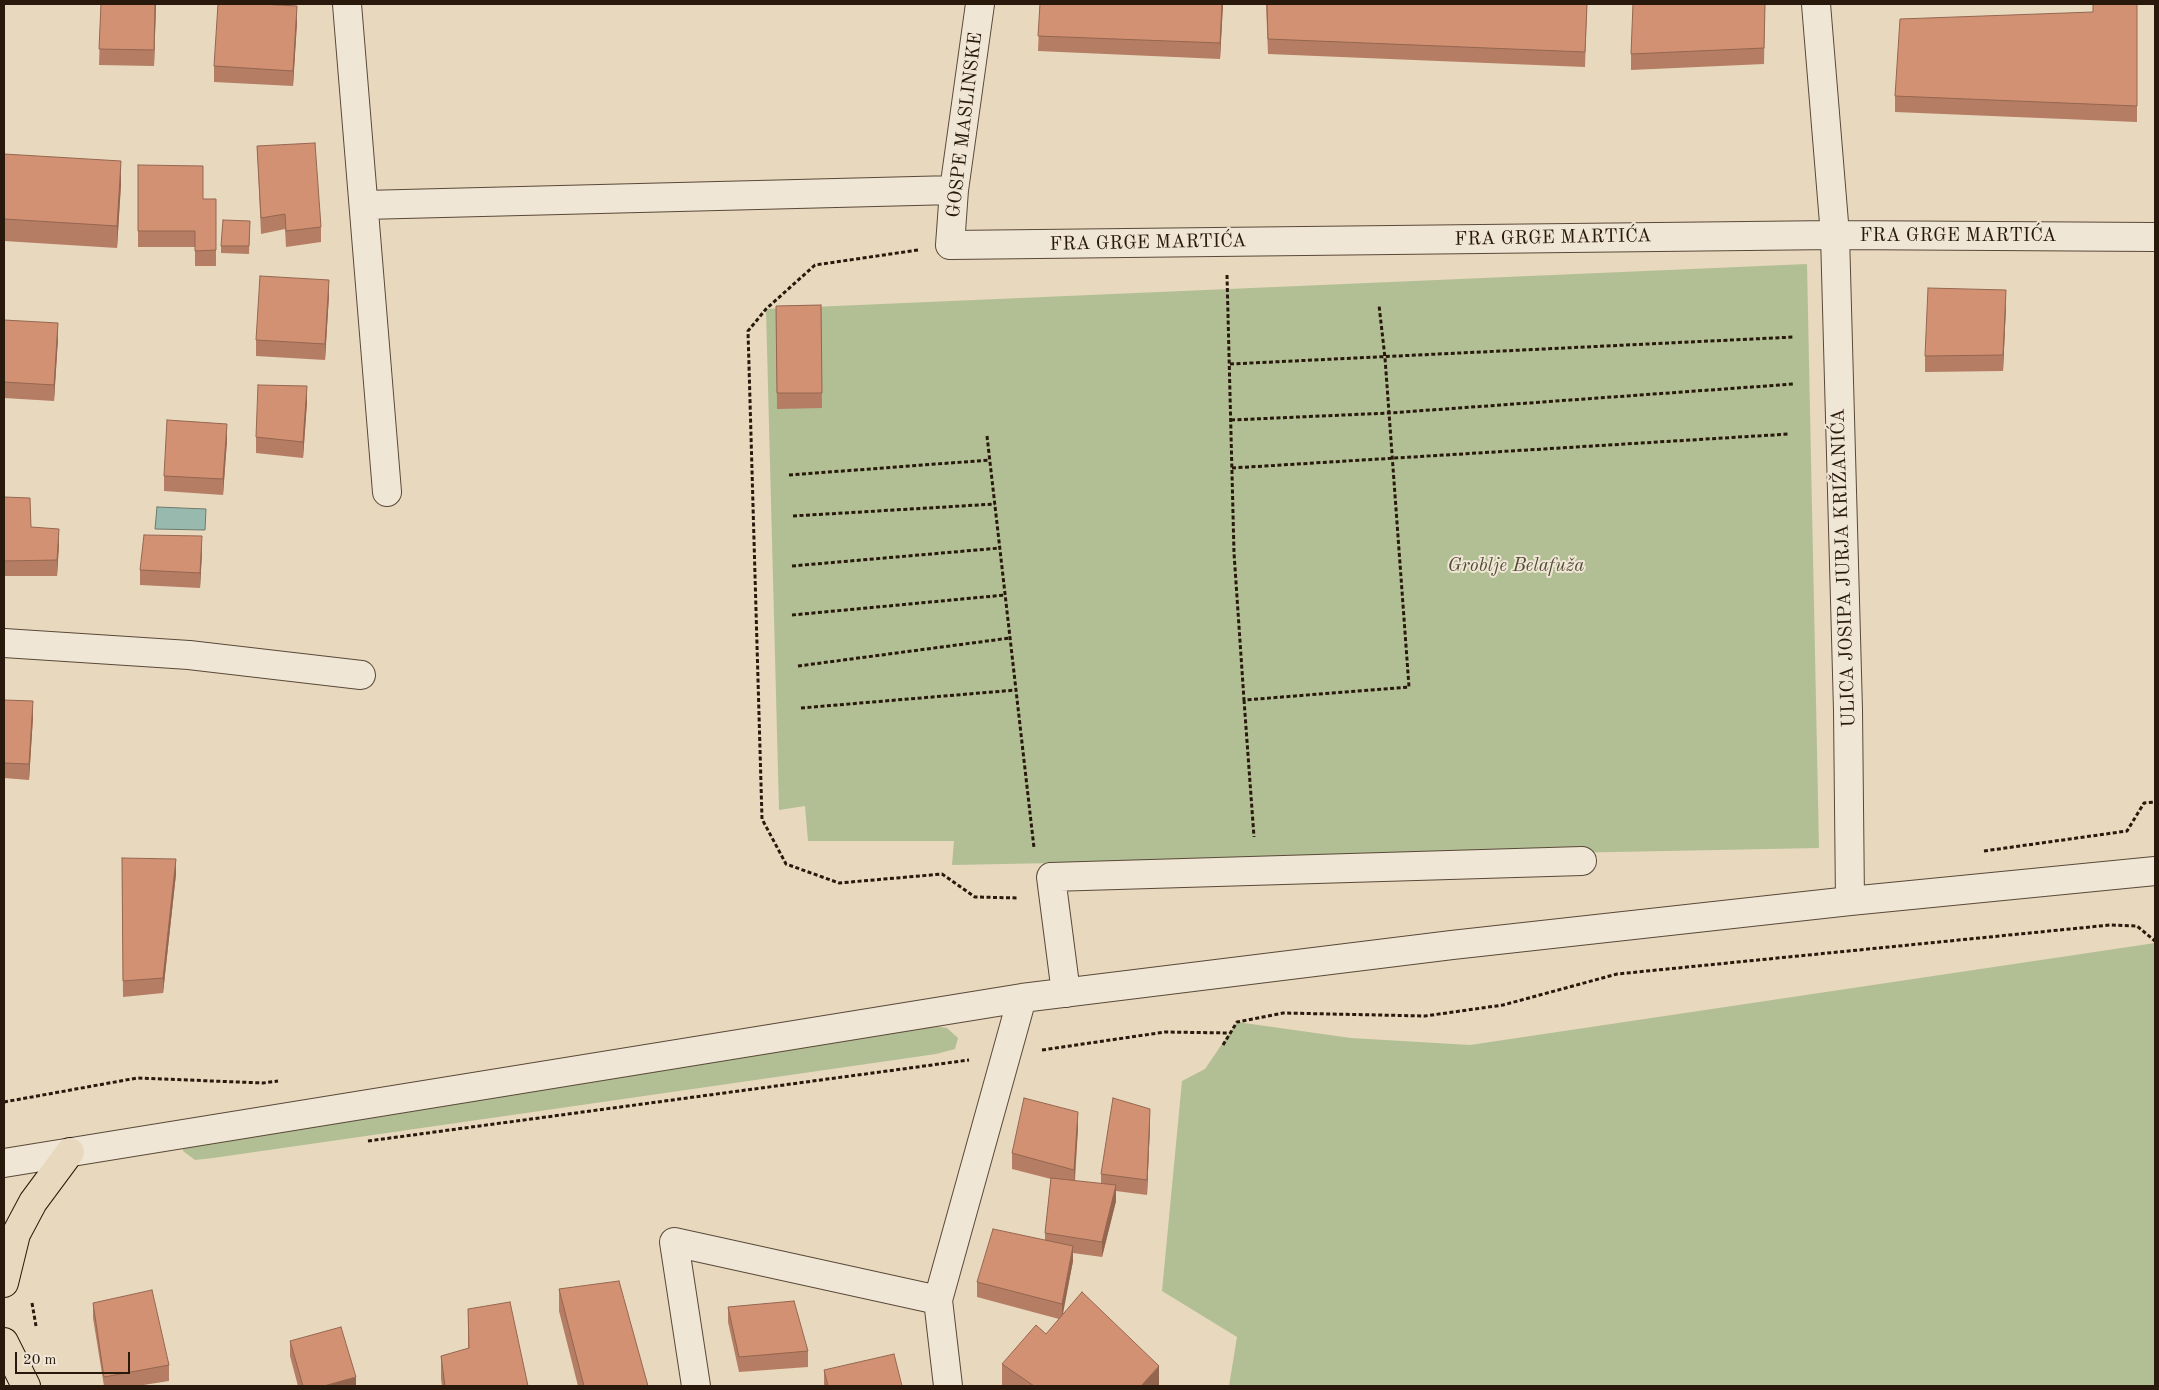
<!DOCTYPE html>
<meta charset="utf-8">
<style>
body{margin:0}
#map{position:relative;width:2159px;height:1390px;overflow:hidden;background:#e8d8be;font-family:"Old Standard TT",serif}
canvas{display:block}
.frame{position:absolute;inset:0;border:5px solid #29190c;pointer-events:none}
.scale{position:absolute;left:15px;top:1352px;width:115px;height:22px;box-sizing:border-box;border:2px solid #29190c;border-top:0;padding-left:6px;font-size:15px;line-height:18px;white-space:nowrap;color:#29190c;-webkit-text-stroke:4px #f0e6d5;paint-order:stroke}
</style>
<div id="map">
<canvas width="2159" height="1390"></canvas>
<div class="frame"></div>
<div class="scale">20 m</div>
</div>
<script>
const ctx = document.querySelector('canvas').getContext('2d');
ctx.lineJoin = 'round';
function fill(path, color) {
  ctx.fillStyle = color;
  ctx.fill(path, 'evenodd');
}
function toPath(rows) {
  const path = new Path2D();
  for (const r of rows) {
    path.moveTo(r[0], r[1]);
    for (let i = 2; i < r.length; i += 2) path.lineTo(r[i], r[i + 1]);
  }
  return path;
}
function trace(path, color, width, dash) {
  ctx.strokeStyle = color;
  ctx.lineWidth = width;
  ctx.lineCap = dash ? 'butt' : 'round';
  ctx.setLineDash(dash || []);
  ctx.stroke(path);
}
function drawText(font, color, halo, rows, align = 'center') {
  ctx.font = font + ' "Old Standard TT",serif';
  ctx.lineWidth = 4;
  ctx.setLineDash([]);
  ctx.textBaseline = 'middle';
  ctx.strokeStyle = halo;
  ctx.fillStyle = color;
  for (const [text, x, y, turn = 0] of rows) {
    ctx.save();
    ctx.translate(x, y);
    ctx.rotate((+turn || 0) * Math.PI / 180);
    ctx.textAlign = isNaN(turn) ? turn : align;
    if (halo) ctx.strokeText(text, 0, 0);
    ctx.fillText(text, 0, 0);
    ctx.restore();
  }
}
const green = toPath([
 [1807,264,1819,848,952,865,954,841,808,841,805,806,779,810,766,309],
 [2155,943,2155,1386,1229,1386,1237,1337,1162,1291,1182,1081,1205,1069,1237,1022,1351,1038,1470,1045],
 [935,1026,947,1028,958,1038,955,1049,936,1054,213,1158,195,1160,183,1151,183,1146]
]);
const water = toPath([
 [157,507,206,509,205,530,155,529,157,507]
]);
const path = toPath([
 [918,250,815,265,766,309,748,331,762,819,786,864,839,883,942,874,975,897,1019,898],
 [1227,275,1234,553,1244,700,1409,687,1385,358,1379,305],
 [1230,364,1794,337],
 [1231,420,1389,413,1794,384],
 [987,436,1034,848],
 [1232,468,1789,434],
 [789,475,990,460],
 [793,516,995,504],
 [792,566,1000,548],
 [792,615,1005,595],
 [798,666,1010,638],
 [1244,700,1254,837],
 [801,708,1016,690],
 [1984,851,2127,831,2144,803,2155,802],
 [1223,1045,1237,1022,1283,1013,1425,1016,1503,1005,1617,974,2110,925,2137,926,2155,941],
 [1042,1050,1165,1032,1229,1033],
 [4,1102,137,1078,263,1083,278,1081],
 [368,1141,969,1060],
 [32,1303,36,1326]
]);
const minor = toPath([
 [347,4,387,492],
 [980,4,954,190,950,245,1835,235,2155,237],
 [1816,4,1835,235,1848,710,1850,901],
 [364,205,954,190],
 [4,643,189,655,361,675],
 [1066,993,1051,877,1582,861],
 [4,1163,1022,998,1452,945,1850,901,2155,871],
 [696,1386,674,1242,938,1300],
 [948,1386,938,1300,1022,998]
]);
const major = toPath([
 [4,1283,16,1234,33,1202,70,1152],
 [4,1342,26,1386]
]);
const wall = toPath([
 [101,4,156,4,154,66,99,65],
 [1040,4,1223,4,1220,59,1038,51],
 [1266,4,1587,4,1585,67,1268,54],
 [1765,4,1764,64,1631,70,1631,54],
 [2137,4,2137,122,1895,112,1895,96,2093,12],
 [297,22,293,86,214,82,214,66],
 [257,146,321,227,321,242,286,247,285,229,261,234],
 [4,154,121,184,117,248,4,241],
 [138,165,203,199,216,199,216,266,195,266,195,247,138,247],
 [250,221,249,254,221,253,221,246],
 [329,295,325,360,256,356,256,340],
 [821,305,822,408,777,409,776,306],
 [2006,306,2003,371,1925,372,1925,356],
 [4,320,58,338,54,401,4,398],
 [307,402,303,458,256,453,256,437],
 [227,440,223,495,164,491,164,476],
 [4,497,31,527,59,544,57,576,4,576],
 [202,552,200,588,140,585,140,570],
 [4,700,33,717,29,780,4,778],
 [122,858,176,874,163,993,123,997],
 [1150,1125,1147,1195,1116,1191,1116,1201,1102,1257,1073,1253,1073,1261,1062,1315,1159,1386,1002,1386,1002,1364,1046,1334,1059,1319,977,1297,977,1282,1045,1240,1045,1233,1051,1179,1012,1169,1012,1153,1078,1128,1075,1181,1101,1184,1101,1174],
 [559,1289,648,1386,578,1386,559,1311],
 [93,1303,169,1365,169,1381,137,1386,104,1386,93,1318],
 [728,1307,808,1351,808,1367,739,1372,728,1322],
 [468,1309,528,1386,442,1386,441,1379,441,1356,468,1349],
 [290,1341,356,1386,298,1386,290,1356],
 [824,1370,902,1386,824,1386]
]);
const shadedWall = toPath([
 [155,4,156,4,154,66,154,50],
 [1222,4,1223,4,1220,59,1220,43],
 [297,6,297,22,293,86,293,71],
 [121,161,121,184,117,248,117,226],
 [329,280,329,295,325,360,325,344],
 [2006,290,2006,306,2003,371,2003,355],
 [58,323,58,338,54,401,54,385],
 [307,386,307,402,303,458,303,442],
 [227,424,227,440,223,495,223,479],
 [59,529,59,544,57,576,57,560],
 [202,536,202,552,200,588,200,573],
 [33,701,33,717,29,780,29,764],
 [176,859,176,874,163,993,163,978],
 [1150,1109,1150,1125,1147,1195,1147,1180],
 [1078,1112,1078,1128,1074,1186,1074,1170],
 [1116,1185,1116,1201,1102,1257,1102,1242],
 [1073,1246,1073,1261,1062,1319,1062,1304],
 [1159,1366,1159,1386,1141,1386],
 [356,1377,356,1386,324,1386]
]);
const building = toPath([
 [101,4,155,4,154,50,99,49,101,4],
 [218,4,260,4,297,6,293,71,214,66,218,4],
 [1040,4,1222,4,1220,43,1038,36,1040,4],
 [1267,4,1587,4,1585,52,1268,39,1267,4],
 [1633,4,1765,4,1764,48,1631,54,1633,4],
 [2093,4,2137,4,2137,106,1895,96,1900,19,2093,12,2093,4],
 [315,143,321,227,286,231,285,214,261,218,257,146,315,143],
 [4,154,121,161,117,226,4,219,4,154],
 [138,165,203,166,203,199,216,199,216,250,195,251,195,231,138,231,138,165],
 [223,220,250,221,249,246,221,246,223,220],
 [260,276,329,280,325,344,256,340,260,276],
 [1928,288,2006,290,2003,355,1925,356,1928,288],
 [821,305,822,393,777,393,776,306,821,305],
 [4,320,58,323,54,385,4,382,4,320],
 [258,385,307,386,303,442,256,437,258,385],
 [167,420,227,424,223,479,164,476,167,420],
 [4,497,30,498,31,527,59,529,57,560,4,561,4,497],
 [144,535,202,536,200,573,140,570,144,535],
 [4,700,33,701,29,764,4,763,4,700],
 [122,858,176,859,163,978,123,981,122,858],
 [1024,1098,1078,1112,1074,1170,1012,1153,1024,1098],
 [1113,1098,1150,1109,1147,1180,1101,1174,1113,1098],
 [1051,1178,1116,1185,1102,1242,1045,1233,1051,1178],
 [993,1229,1073,1246,1062,1304,977,1282,993,1229],
 [619,1281,648,1386,584,1386,559,1289,619,1281],
 [152,1290,169,1365,104,1377,93,1303,152,1290],
 [1082,1292,1159,1366,1141,1386,1034,1386,1002,1364,1036,1325,1046,1334,1082,1292],
 [794,1301,808,1351,739,1357,728,1307,794,1301],
 [510,1302,528,1386,445,1386,441,1356,469,1348,468,1309,510,1302],
 [341,1327,356,1377,324,1386,303,1386,290,1341,341,1327],
 [894,1354,902,1386,828,1386,824,1370,894,1354]
]);
const streetNames = [
 ["GOSPE MASLINSKE",965,125,-83],
 ["FRA GRGE MARTIĆA",1958,236],
 ["FRA GRGE MARTIĆA",1553,238,-1],
 ["FRA GRGE MARTIĆA",1148,243,-1],
 ["ULICA JOSIPA JURJA KRIŽANIĆA",1844,568,-92]
];
const parkNames = [
 ["Groblje Belafuža",1516,566]
];
fill(green, '#b2bf94');
fill(water, '#98baae');
trace(water, '#6c7a6d', 1);
trace(minor, '#594938', 30);
trace(major, '#29190c', 30);
trace(path, '#29190c', 3, [4, 2.5]);
trace(minor, '#f0e6d5', 28);
trace(major, '#e8d8be', 28);
fill(wall, '#b57d63');
fill(shadedWall, '#946650');
fill(building, '#d39173');
trace(building, '#946650', 1);
drawText('19px', '#29190c', '#f0e6d5', streetNames);
drawText('italic 19px', '#524b35', '#f0e6d5', parkNames);
</script>
